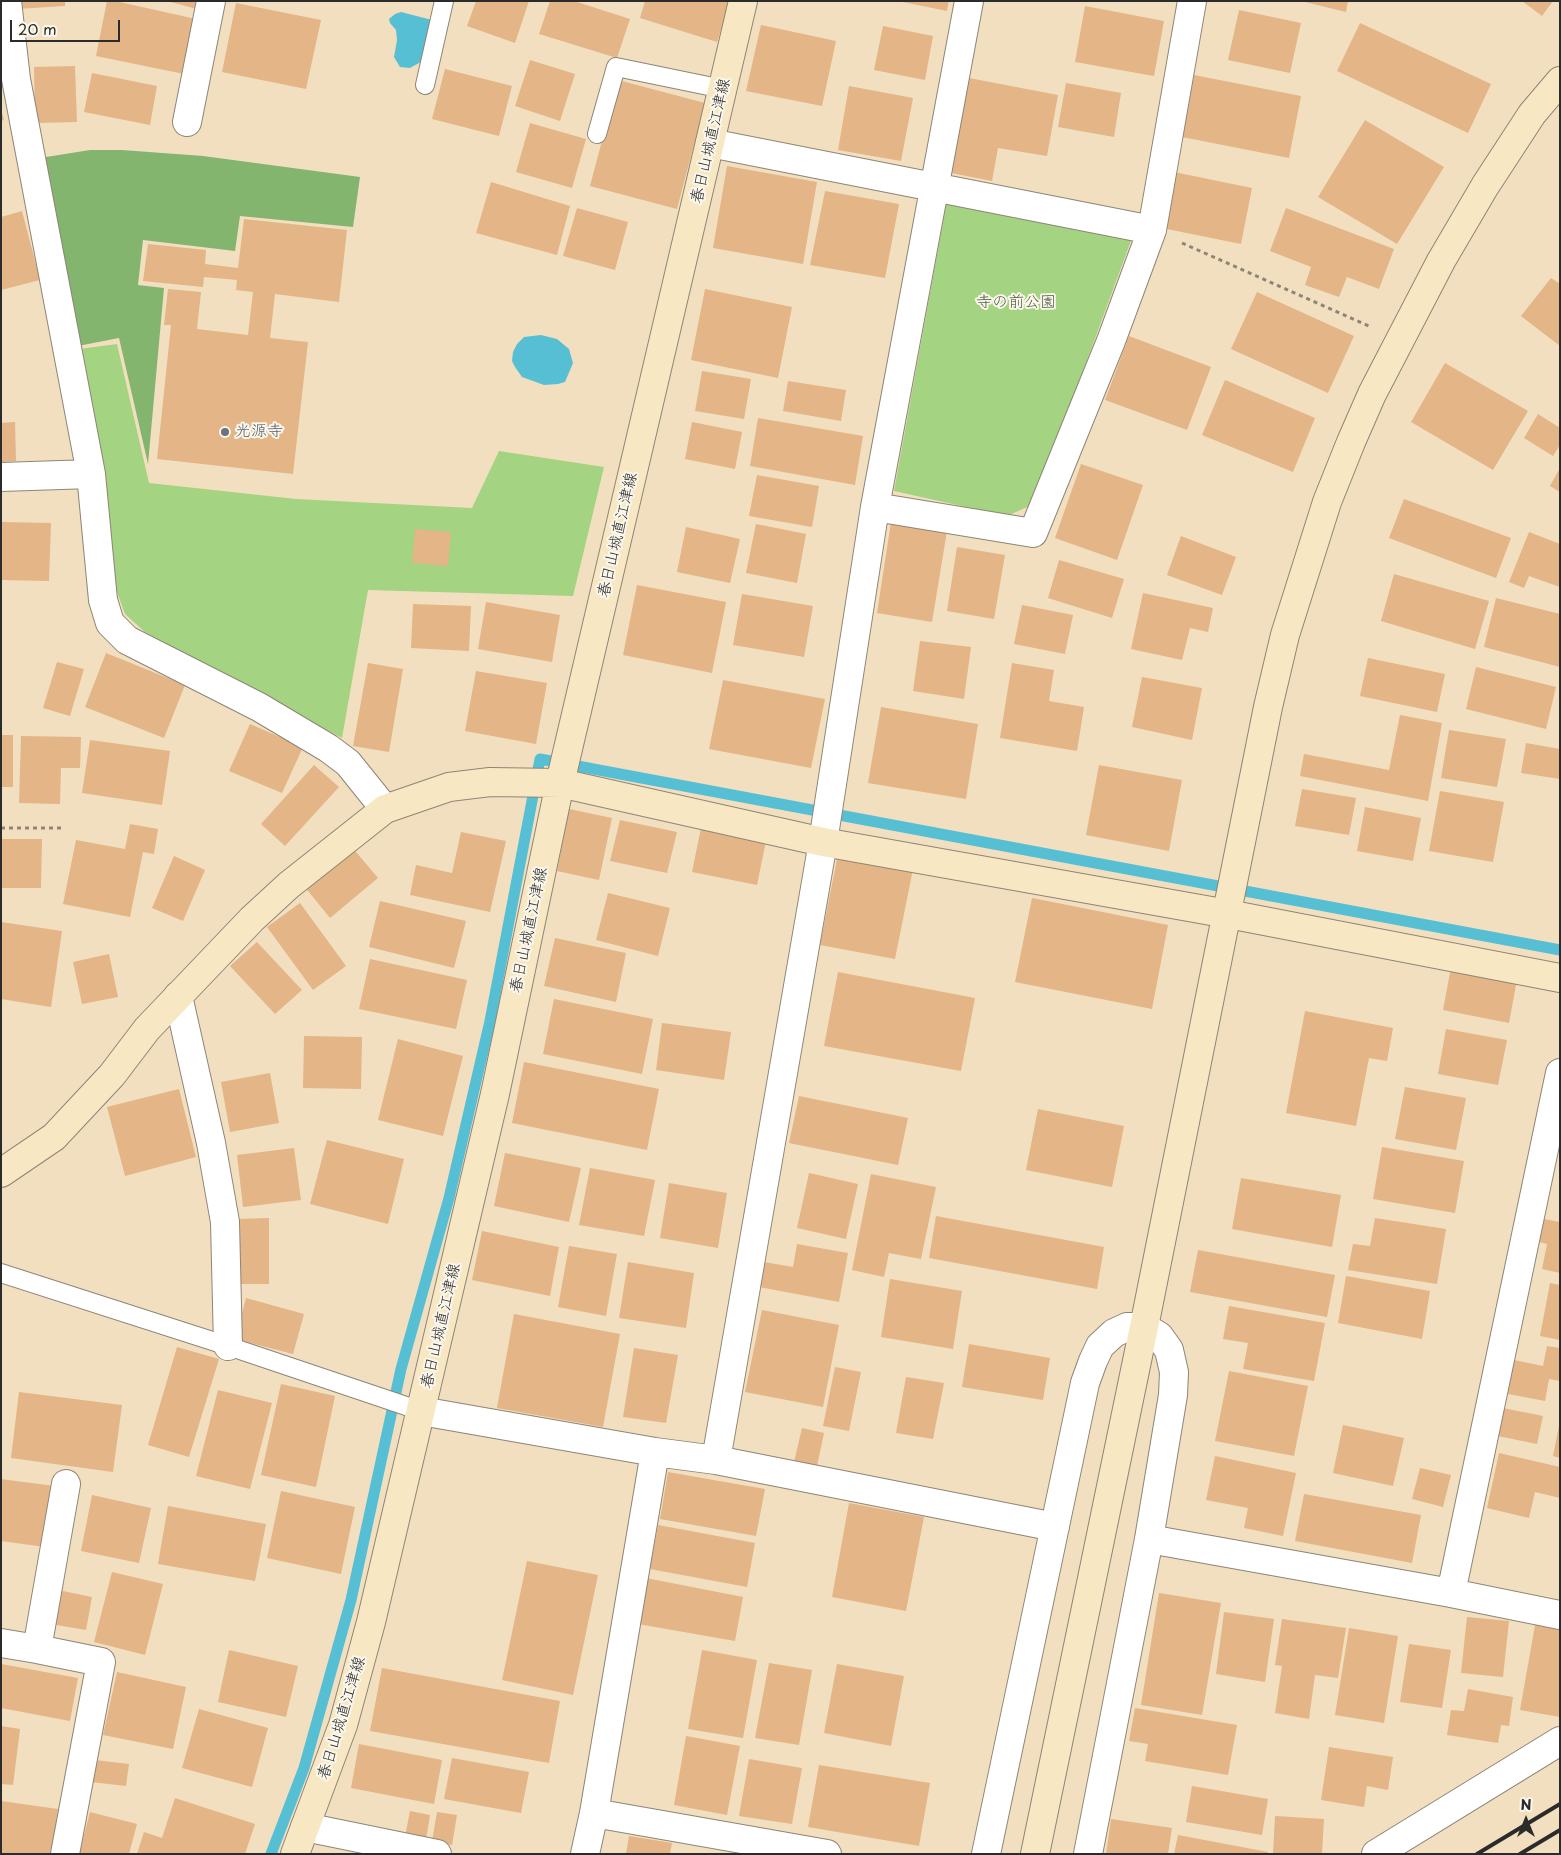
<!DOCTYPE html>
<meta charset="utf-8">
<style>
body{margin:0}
#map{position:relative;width:1561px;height:1855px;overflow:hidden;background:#f2dfc0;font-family:"Playpen Sans",sans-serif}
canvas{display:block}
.frame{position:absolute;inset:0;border:2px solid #2b2b2b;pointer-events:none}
.north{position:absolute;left:1501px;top:1795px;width:50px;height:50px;-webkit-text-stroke:4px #fbf7ec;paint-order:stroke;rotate:0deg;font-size:14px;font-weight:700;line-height:20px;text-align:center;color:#2b2b2b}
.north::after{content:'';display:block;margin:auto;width:18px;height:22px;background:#2b2b2b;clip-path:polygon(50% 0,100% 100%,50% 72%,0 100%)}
.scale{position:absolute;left:10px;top:20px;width:110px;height:22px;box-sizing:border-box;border:2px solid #2b2b2b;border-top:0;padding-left:6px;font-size:15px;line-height:18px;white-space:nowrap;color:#2b2b2b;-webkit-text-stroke:4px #fbf7ec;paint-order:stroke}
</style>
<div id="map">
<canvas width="1561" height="1855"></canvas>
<div class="frame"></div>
<div class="north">N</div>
<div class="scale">20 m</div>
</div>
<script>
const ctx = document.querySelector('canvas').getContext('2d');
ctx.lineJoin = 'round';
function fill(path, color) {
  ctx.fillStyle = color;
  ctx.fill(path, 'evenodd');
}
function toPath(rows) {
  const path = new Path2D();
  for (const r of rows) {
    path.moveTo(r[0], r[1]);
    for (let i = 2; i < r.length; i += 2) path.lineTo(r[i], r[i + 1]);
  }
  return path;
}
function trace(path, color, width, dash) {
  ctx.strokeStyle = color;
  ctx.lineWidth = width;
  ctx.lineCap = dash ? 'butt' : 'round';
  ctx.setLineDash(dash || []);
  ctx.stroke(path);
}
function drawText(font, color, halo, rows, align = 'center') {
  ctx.font = font + ' "Playpen Sans","Klee One",sans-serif';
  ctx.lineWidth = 4;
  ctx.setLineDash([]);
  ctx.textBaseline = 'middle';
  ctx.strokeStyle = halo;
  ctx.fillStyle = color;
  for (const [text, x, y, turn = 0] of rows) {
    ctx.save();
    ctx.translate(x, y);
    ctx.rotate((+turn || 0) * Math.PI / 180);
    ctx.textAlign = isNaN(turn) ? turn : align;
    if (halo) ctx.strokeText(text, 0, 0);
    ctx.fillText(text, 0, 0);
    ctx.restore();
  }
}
const green = toPath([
 [947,200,1132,238,1034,504,1007,516,894,491],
 [117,344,149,483,296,499,472,508,499,451,604,467,573,596,368,590,342,738,145,632,125,614,117,592,79,349]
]);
const forest = toPath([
 [90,150,122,150,203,156,360,177,353,227,240,216,235,251,143,240,138,285,164,288,148,464,119,338,78,346,40,158]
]);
const water = toPath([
 [401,12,432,20,423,59,419,63,410,68,400,67,394,57,397,40,396,30,390,23,389,19,395,14],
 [541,335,557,339,569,349,573,363,565,382,558,384,544,385,522,377,515,367,512,361,513,352,517,344,524,337]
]);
const stream = toPath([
 [271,1854,304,1768,351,1600,401,1369,449,1198,490,1021,540,759,1560,950]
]);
const building = toPath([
 [16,1,65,1,65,6,17,9],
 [107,1,115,1,196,19,184,74,96,56],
 [167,1,198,1,197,9],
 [476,1,529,1,515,43,467,26],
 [550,1,574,1,630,19,617,58,539,34],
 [645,1,730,1,717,42,640,18],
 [898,1,949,1,947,11],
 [1301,1,1348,1,1346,12],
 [1522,1,1553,1,1542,16],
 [236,3,321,20,306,89,222,72],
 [1085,6,1164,21,1154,76,1075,62],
 [1239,10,1301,23,1290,73,1228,60],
 [1360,23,1491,84,1468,133,1337,71],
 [761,25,836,41,822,106,746,91],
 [883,26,933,36,925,80,874,70],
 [530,60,575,74,560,121,515,106],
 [75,66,77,122,35,123,34,67],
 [445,69,512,86,499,136,432,119],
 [92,73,157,86,150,125,84,112],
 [1194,75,1301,96,1289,158,1182,137],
 [969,78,1058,95,1047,156,998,148,992,181,951,173],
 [618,80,705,103,677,209,590,186],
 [1066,83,1121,93,1114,137,1058,127],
 [849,86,913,98,901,161,838,150],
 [1,109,4,120,1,121],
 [1365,120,1444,167,1397,244,1318,197],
 [530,123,586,139,572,188,516,172],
 [727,166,817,182,803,264,713,248],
 [1174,172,1252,188,1241,244,1162,228],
 [491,182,570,206,557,255,476,233],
 [825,191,899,204,885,278,810,265],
 [577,208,628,222,615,270,563,256],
 [1286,208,1394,249,1379,289,1347,277,1339,297,1305,285,1311,267,1270,251],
 [22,211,40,280,1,290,1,217],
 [244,219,347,230,339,302,275,294,270,338,308,342,293,474,157,459,171,325,164,325,168,289,201,292,197,329,248,335,253,292,236,290,237,280,204,277,203,287,143,281,148,244,206,250,205,264,238,268],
 [1551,278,1560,284,1560,346,1521,316],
 [705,289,792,307,778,378,691,360],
 [1257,292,1354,336,1328,393,1231,349],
 [1129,336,1211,367,1187,430,1105,400],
 [1445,363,1528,411,1493,470,1411,422],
 [702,371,751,379,744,419,695,411],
 [1225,380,1315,418,1293,472,1202,435],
 [788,381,846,390,841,421,783,411],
 [1538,414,1560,428,1560,445,1553,456,1524,438],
 [758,418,863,436,855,485,750,466],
 [15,422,16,461,1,462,1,423],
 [692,422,742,432,735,469,685,459],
 [1081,464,1143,485,1117,560,1055,538],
 [1560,468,1560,492,1550,486],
 [757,475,819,486,812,527,749,516],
 [1404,499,1511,538,1496,578,1389,538],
 [1,522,51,523,49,581,1,580],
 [891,522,947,531,932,622,877,613],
 [756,524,806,534,797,583,746,573],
 [686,527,740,539,730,583,677,572],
 [415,529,451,532,448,566,412,563],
 [1529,532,1560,544,1560,587,1529,576,1524,588,1509,582],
 [1181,536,1236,557,1222,595,1167,575],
 [957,547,1005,555,994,619,947,611],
 [1059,560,1124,579,1112,618,1048,598],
 [1394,574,1489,601,1475,649,1381,621],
 [637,585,726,602,712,673,623,655],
 [1143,593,1213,608,1208,632,1190,628,1182,660,1131,649],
 [742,594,813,606,804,657,733,645],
 [1496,598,1560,614,1560,667,1484,647],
 [486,602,560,615,552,662,478,649],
 [413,604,471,606,469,651,411,648],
 [1022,605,1073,615,1065,654,1014,644],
 [920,641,971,647,964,699,913,691],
 [106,653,185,685,164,738,85,707],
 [1368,658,1445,674,1437,712,1360,696],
 [57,662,84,669,70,716,43,708],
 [368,663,403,669,389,752,353,746],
 [1012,663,1054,670,1049,701,1084,707,1077,751,1000,738],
 [1476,667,1556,687,1546,729,1466,709],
 [476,671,547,683,536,744,465,731],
 [1142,677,1202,688,1192,740,1132,727],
 [723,680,825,699,811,768,709,749],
 [881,707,978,724,966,799,868,783],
 [1400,715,1442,723,1428,801,1300,776,1304,754,1389,770],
 [250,724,303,747,282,793,229,771],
 [1449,730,1506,739,1497,787,1441,778],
 [1,735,13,735,13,787,1,787],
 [21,736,81,737,80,768,61,768,60,804,19,803],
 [90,740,170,751,162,805,82,793],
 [1526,743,1560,749,1560,779,1521,773],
 [314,765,339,787,285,846,261,824],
 [1099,765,1182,780,1169,851,1086,835],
 [1302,789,1356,798,1349,835,1295,826],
 [1440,791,1504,802,1493,862,1429,851],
 [1365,807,1421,818,1413,861,1357,851],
 [569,809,612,818,599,880,557,871],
 [620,820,677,832,667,873,610,861],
 [130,824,158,829,154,854,143,852,130,917,63,904,76,840,125,849],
 [701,828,766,841,757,885,692,872],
 [461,832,506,841,490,912,410,895,416,865,452,873],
 [1,839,42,839,41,888,1,888],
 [351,846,378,878,330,918,304,886],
 [839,849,914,864,895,959,820,945],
 [174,856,205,870,183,921,152,908],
 [608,893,670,908,658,956,596,940],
 [1032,898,1168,925,1152,1009,1015,982],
 [380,901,466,921,454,968,369,947],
 [300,903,346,966,313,990,267,927],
 [1,922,62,931,51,1007,1,999],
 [555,938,626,953,616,1002,544,986],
 [257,942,302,990,275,1014,230,966],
 [109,954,118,997,82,1004,73,962],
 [370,959,467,980,456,1029,359,1009],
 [1452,962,1518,974,1509,1023,1443,1010],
 [838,972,975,998,961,1071,824,1046],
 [554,999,653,1019,642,1074,543,1054],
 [1305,1011,1393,1028,1387,1061,1369,1058,1356,1126,1286,1113],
 [662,1023,731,1032,724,1080,656,1070],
 [1446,1029,1507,1040,1498,1085,1438,1074],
 [304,1036,362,1037,361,1089,303,1088],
 [398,1039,463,1056,443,1136,378,1120],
 [524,1062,659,1089,647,1150,512,1123],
 [270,1073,279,1123,230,1132,221,1082],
 [1405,1087,1466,1098,1456,1150,1395,1139],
 [179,1089,196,1157,125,1176,107,1107],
 [799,1096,908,1118,898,1165,789,1143],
 [1038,1109,1124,1126,1112,1187,1026,1170],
 [327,1140,404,1159,388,1224,310,1204],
 [1382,1147,1464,1161,1455,1213,1373,1199],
 [294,1148,301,1200,243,1207,237,1155],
 [505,1153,581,1168,569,1222,494,1206],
 [590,1168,655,1180,644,1236,579,1225],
 [809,1173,858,1184,846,1239,797,1228],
 [871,1174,936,1187,921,1259,889,1253,884,1277,852,1270],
 [1241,1178,1341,1195,1332,1247,1232,1229],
 [669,1183,727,1193,718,1248,660,1238],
 [936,1216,1104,1247,1097,1289,929,1258],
 [269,1218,269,1284,237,1284,237,1219],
 [1375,1218,1446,1229,1437,1284,1348,1270,1353,1244,1370,1246],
 [1544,1219,1560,1222,1560,1273,1542,1269,1547,1244,1539,1242],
 [482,1231,559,1247,550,1296,472,1280],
 [797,1244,848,1253,839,1302,759,1287,764,1262,793,1267],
 [569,1246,617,1254,606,1316,558,1307],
 [1198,1250,1335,1275,1327,1317,1190,1292],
 [628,1262,694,1273,686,1328,619,1318],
 [1346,1276,1430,1291,1422,1339,1338,1323],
 [890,1279,962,1291,953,1349,881,1337],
 [1550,1283,1560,1285,1560,1340,1540,1336],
 [246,1298,304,1314,293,1354,235,1339],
 [1229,1306,1325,1323,1314,1381,1243,1369,1248,1343,1223,1339],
 [762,1310,839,1325,823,1407,745,1392],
 [514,1314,620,1334,603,1427,497,1408],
 [969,1344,1050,1358,1043,1400,962,1387],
 [1547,1346,1560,1348,1560,1381,1549,1379,1545,1401,1508,1394,1514,1360,1543,1366],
 [177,1347,219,1359,189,1457,148,1445],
 [634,1348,678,1355,666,1423,623,1417],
 [835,1367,861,1372,849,1431,823,1426],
 [1229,1371,1308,1386,1294,1456,1215,1441],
 [906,1377,944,1383,933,1439,896,1433],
 [281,1384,335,1396,316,1487,261,1475],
 [218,1390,272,1403,250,1489,196,1476],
 [19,1392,122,1405,113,1472,11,1458],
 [1503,1408,1543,1416,1537,1444,1498,1436],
 [1343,1425,1404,1438,1393,1486,1333,1473],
 [1559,1426,1560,1426,1560,1458,1553,1456],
 [802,1428,824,1433,817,1466,794,1462],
 [1499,1453,1560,1467,1560,1498,1535,1492,1529,1518,1487,1508],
 [1215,1456,1296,1473,1283,1536,1244,1528,1248,1508,1206,1500],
 [1420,1468,1451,1475,1443,1507,1412,1499],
 [668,1472,765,1489,756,1536,660,1519],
 [1,1479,54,1486,45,1547,1,1541],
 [281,1491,355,1507,341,1574,267,1558],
 [1304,1494,1421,1515,1412,1563,1295,1541],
 [92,1495,151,1508,139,1563,81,1551],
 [849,1503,924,1517,906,1611,832,1597],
 [168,1506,266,1524,255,1581,158,1564],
 [658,1525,755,1543,747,1587,650,1569],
 [527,1561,598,1575,573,1695,502,1680],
 [112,1572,163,1584,145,1655,94,1642],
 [646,1578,743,1597,735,1641,638,1624],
 [58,1590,92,1597,86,1630,51,1624],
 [1159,1593,1221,1603,1202,1715,1141,1705],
 [1224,1612,1274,1619,1265,1682,1216,1674],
 [1467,1617,1509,1621,1503,1677,1461,1673],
 [1282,1619,1346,1628,1338,1678,1315,1675,1309,1719,1275,1713,1282,1666,1275,1665],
 [1535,1625,1560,1630,1560,1717,1520,1710],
 [1349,1628,1398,1636,1384,1723,1335,1715],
 [1409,1644,1451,1650,1442,1708,1400,1702],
 [229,1650,298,1666,286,1717,218,1702],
 [702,1650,757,1660,743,1738,688,1729],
 [769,1663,812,1670,799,1745,755,1738],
 [1,1664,78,1678,70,1721,1,1708],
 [837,1664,904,1676,891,1746,824,1733],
 [382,1668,560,1701,549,1763,370,1731],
 [117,1672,186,1687,173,1749,103,1735],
 [1468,1689,1513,1697,1509,1726,1501,1725,1498,1743,1447,1735,1451,1710,1464,1711],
 [1135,1708,1237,1725,1228,1775,1145,1761,1148,1744,1129,1741],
 [199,1709,268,1728,252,1787,182,1768],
 [1,1726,20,1729,13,1785,1,1784],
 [686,1736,740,1746,727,1815,674,1805],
 [359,1744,442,1760,434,1804,351,1788],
 [1329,1747,1393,1757,1388,1790,1367,1786,1364,1807,1321,1800],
 [452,1758,529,1772,521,1813,444,1799],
 [749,1759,802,1768,792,1824,739,1816],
 [95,1760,129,1764,126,1786,91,1782],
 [819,1765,930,1783,919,1846,808,1827],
 [1192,1786,1268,1799,1262,1835,1186,1822],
 [175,1798,255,1824,245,1854,137,1854,144,1832,162,1838],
 [1,1801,58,1809,52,1854,1,1854],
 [410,1811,430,1815,425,1846,404,1842],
 [90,1812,137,1824,129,1854,79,1854],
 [437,1812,457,1815,452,1845,432,1841],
 [1275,1816,1324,1819,1322,1854,1273,1854],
 [1111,1819,1172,1828,1168,1854,1106,1854],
 [1178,1835,1268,1852,1268,1854,1174,1854],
 [629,1836,672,1843,670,1854,626,1854]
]);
const path = toPath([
 [1182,243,1371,327],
 [1,828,61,828]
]);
const lane = toPath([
 [425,85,444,1],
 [597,134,616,67,723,89],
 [1,1273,228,1346,421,1411]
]);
const street = toPath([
 [7,1,16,79,91,474,103,600,110,623,127,640,259,707,328,748,348,763,385,809],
 [187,122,211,1],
 [710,143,1152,230],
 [1,477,91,474],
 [875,507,1033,533,1111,341,1152,230,1192,1],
 [178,996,211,1143,225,1222,228,1346],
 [421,1411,655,1452,716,1460,1055,1527],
 [716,1460,823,842,875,507,969,1],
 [1149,1539,1451,1593,1560,1615],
 [1451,1593,1560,1073],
 [1,1643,37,1649],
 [594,1813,827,1854],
 [305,1827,437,1854],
 [65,1854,101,1662,37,1649,66,1484],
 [585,1854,594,1813,655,1452],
 [986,1854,1085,1383,1093,1361,1100,1346,1114,1333,1127,1327,1144,1327,1159,1336,1169,1350,1174,1372,1173,1395,1149,1539,1088,1854],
 [1376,1854,1560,1741]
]);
const secondary = toPath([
 [1,1173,54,1137,112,1075,147,1029,252,919,289,885,385,809,449,787,490,782,560,783,823,842,1228,914,1560,978],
 [295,1854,343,1725,371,1622,495,1094,560,783,743,1],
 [1035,1854,1144,1327,1268,707,1285,635,1327,502,1351,442,1372,394,1441,261,1485,186,1532,114,1560,81]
]);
const rail = toPath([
 [1477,1854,1560,1804],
 [1520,1854,1560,1830]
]);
const markers = [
 [225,432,5,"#6b7280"]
];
const streetNames = [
 ["春日山城直江津線",711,141,-77],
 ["春日山城直江津線",618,535,-77],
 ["春日山城直江津線",529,930,-78],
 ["春日山城直江津線",441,1326,-77],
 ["春日山城直江津線",342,1718,-73]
];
const parkNames = [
 ["寺の前公園",1016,303]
];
const worshipNames = [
 ["光源寺",235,432]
];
fill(green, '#a4d381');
fill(forest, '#83b56f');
fill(water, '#57bfd4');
trace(stream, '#57bfd4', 11);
fill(building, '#e3b587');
trace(lane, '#8e8576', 20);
trace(street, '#8e8576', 30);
trace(secondary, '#8e8576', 30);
trace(path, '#8e8576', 3, [4, 4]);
trace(lane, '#fff', 18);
trace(street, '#fff', 28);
trace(secondary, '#f7e8c3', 28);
trace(rail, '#2b2b2b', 4);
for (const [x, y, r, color] of markers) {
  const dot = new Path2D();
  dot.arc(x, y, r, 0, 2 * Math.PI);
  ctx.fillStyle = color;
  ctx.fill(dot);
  trace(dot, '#fbf7ec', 2);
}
drawText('16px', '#2b2b2b', '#fbf7ec', streetNames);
drawText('16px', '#4f5d45', '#fbf7ec', parkNames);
drawText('16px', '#5b616d', '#fbf7ec', worshipNames, 'left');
</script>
